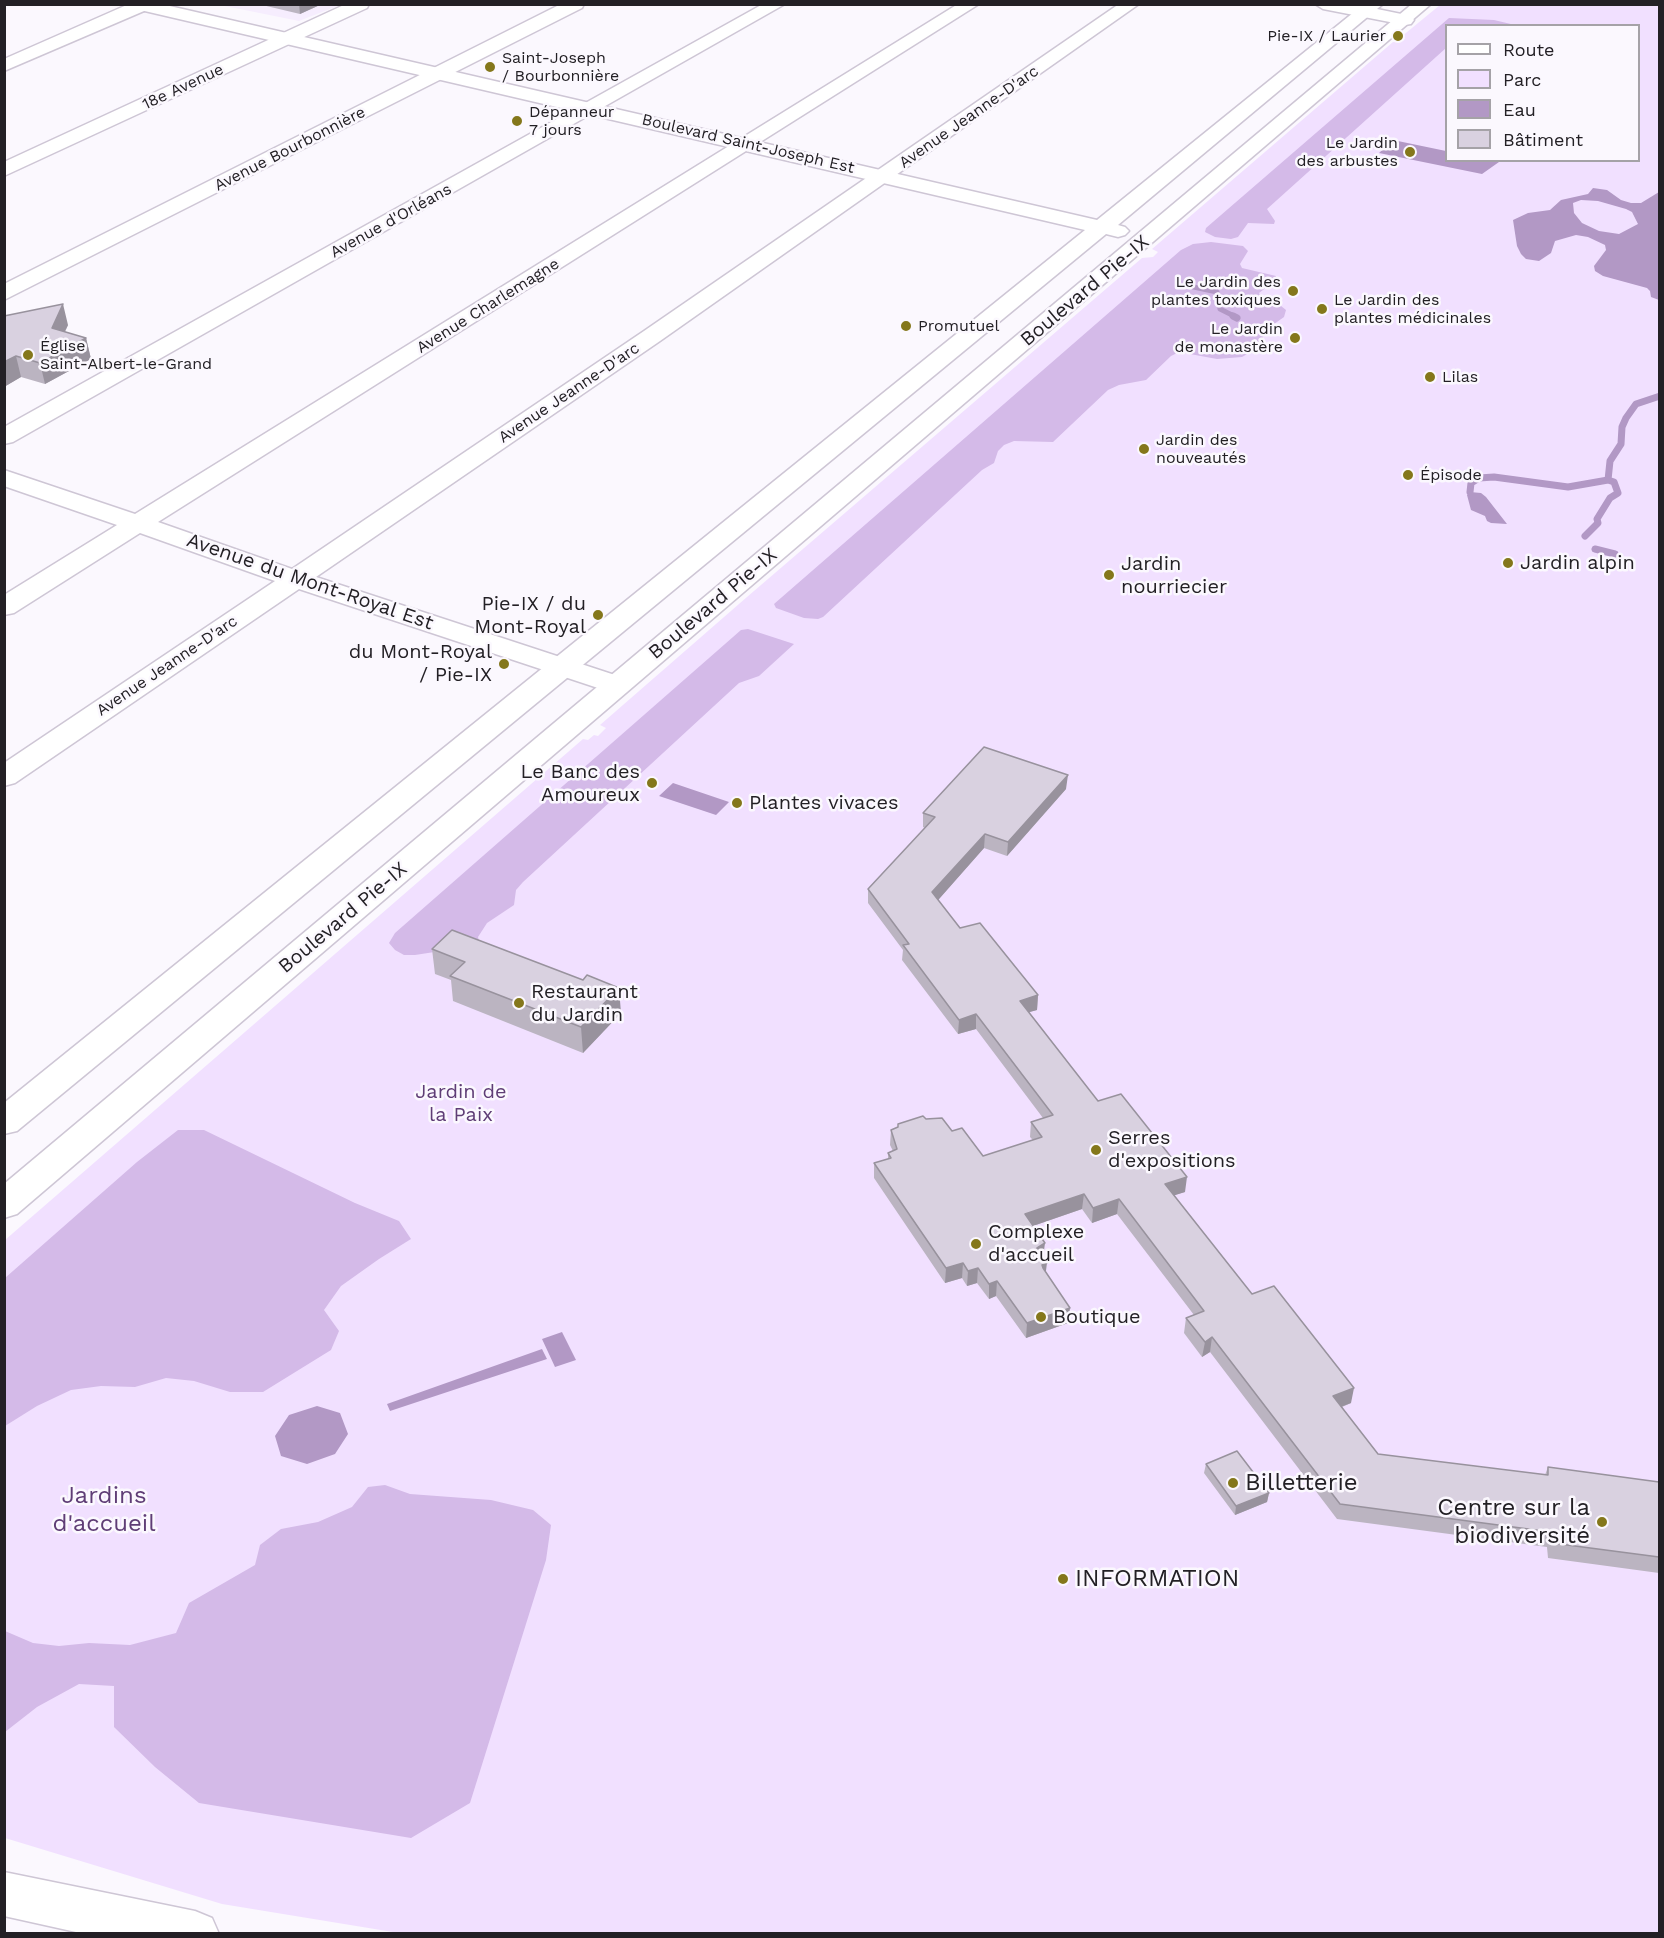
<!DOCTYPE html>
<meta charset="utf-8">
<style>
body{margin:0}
#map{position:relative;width:1664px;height:1938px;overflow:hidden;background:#fbf8fe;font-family:"Work Sans",sans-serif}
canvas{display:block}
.frame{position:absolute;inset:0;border:6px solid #232025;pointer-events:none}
.legend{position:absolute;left:1445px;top:24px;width:195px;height:138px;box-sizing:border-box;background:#fbf8fe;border:2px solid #a5a2a7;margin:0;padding:8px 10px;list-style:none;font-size:18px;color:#232025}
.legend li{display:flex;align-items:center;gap:12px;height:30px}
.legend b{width:30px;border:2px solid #a5a2a7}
</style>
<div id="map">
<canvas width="1664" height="1938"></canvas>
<div class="frame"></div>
<ul class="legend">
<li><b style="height:8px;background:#fff"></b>Route</li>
<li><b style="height:16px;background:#f1e0ff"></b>Parc</li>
<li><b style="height:16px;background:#b298c5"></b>Eau</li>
<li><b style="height:16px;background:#d9d1e0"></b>Bâtiment</li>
</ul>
</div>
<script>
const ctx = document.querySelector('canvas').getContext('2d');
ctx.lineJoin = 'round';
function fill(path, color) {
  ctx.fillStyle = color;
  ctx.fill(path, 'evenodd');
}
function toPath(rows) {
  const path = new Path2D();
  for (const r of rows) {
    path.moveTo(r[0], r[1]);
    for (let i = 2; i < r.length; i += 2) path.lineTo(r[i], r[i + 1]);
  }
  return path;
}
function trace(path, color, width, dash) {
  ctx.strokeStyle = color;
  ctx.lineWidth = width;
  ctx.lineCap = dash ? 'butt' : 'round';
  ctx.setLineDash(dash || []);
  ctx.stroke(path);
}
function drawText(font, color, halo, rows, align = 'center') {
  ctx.font = font + ' "Work Sans",sans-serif';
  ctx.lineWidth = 5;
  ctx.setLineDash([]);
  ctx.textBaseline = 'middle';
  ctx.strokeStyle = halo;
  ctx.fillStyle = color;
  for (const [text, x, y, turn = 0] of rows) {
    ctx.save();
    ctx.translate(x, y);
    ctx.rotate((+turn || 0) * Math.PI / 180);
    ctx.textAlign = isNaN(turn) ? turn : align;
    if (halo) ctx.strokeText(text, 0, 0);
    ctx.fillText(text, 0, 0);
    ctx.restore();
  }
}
const built = toPath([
 [220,5,340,5,299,21]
]);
const green = toPath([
 [1440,5,1659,5,1659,1933,399,1933,222,1904,5,1838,5,1240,583,739,588,740,594,735,598,736,606,728,600,725,747,597,1142,258,1153,257,1158,252,1152,249,1393,42,1403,41,1405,38,1401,37],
 [1446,26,1638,26,1638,160,1446,160]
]);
const forest = toPath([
 [1449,18,1494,20,1515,25,1446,26,1446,48,1267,209,1275,221,1274,224,1248,223,1238,237,1231,239,1215,237,1205,232,1206,228],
 [1211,242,1243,246,1248,251,1240,264,1242,268,1276,276,1276,280,1259,293,1261,297,1281,306,1286,310,1284,317,1267,329,1261,341,1249,353,1242,357,1217,359,1179,352,1171,356,1146,380,1119,385,1108,390,1053,442,1014,441,1004,445,998,451,994,463,982,470,823,617,818,619,804,618,776,608,774,604,1181,250,1193,244],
 [748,629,794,644,759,676,739,683,523,882,516,890,514,905,487,923,478,937,480,945,415,955,404,955,395,950,389,943,395,933,741,630],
 [178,1130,204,1130,355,1203,399,1221,411,1239,379,1259,341,1286,324,1310,339,1331,331,1350,263,1392,230,1392,194,1381,166,1378,135,1387,101,1386,71,1390,37,1406,5,1426,5,1278,137,1162],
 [385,1485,410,1494,491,1500,533,1510,551,1525,546,1560,470,1803,411,1838,199,1803,155,1767,114,1727,114,1686,79,1684,37,1707,5,1732,5,1631,33,1643,59,1646,89,1643,130,1645,176,1633,189,1603,255,1565,260,1545,281,1529,318,1522,352,1507,368,1487]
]);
const water = toPath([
 [1393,140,1446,151,1446,160,1499,162,1482,174,1379,153],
 [1593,188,1607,190,1621,200,1631,203,1641,203,1659,192,1659,300,1651,297,1650,291,1647,288,1603,276,1595,271,1594,266,1606,250,1605,245,1588,237,1576,235,1555,241,1551,253,1539,261,1526,259,1521,254,1517,246,1513,220,1528,213,1550,210,1561,200,1588,194],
 [1581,200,1598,201,1626,209,1632,212,1638,224,1619,234,1599,231,1582,223,1574,213,1573,203],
 [1470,492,1481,493,1486,497,1507,524,1491,523,1487,521,1485,516,1471,510,1467,495],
 [673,783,729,802,716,815,659,796],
 [562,1332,576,1360,555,1367,542,1339],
 [542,1349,547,1359,390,1411,387,1404],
 [317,1406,340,1413,348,1434,335,1454,307,1464,281,1456,275,1436,289,1415]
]);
const streamFar1 = toPath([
 [1189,286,1217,292,1220,309,1236,317]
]);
const stream = toPath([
 [1233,316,1237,318],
 [1608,480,1610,461,1621,444,1622,427,1626,418,1636,404,1660,396],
 [1470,492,1471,483,1479,478,1494,477,1568,487,1608,480,1614,482,1618,493,1610,498,1597,519,1598,523,1585,536],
 [1595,549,1615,554]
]);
const minor = toPath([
 [129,4,153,4,151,8,4,71,4,59,129,4],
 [346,4,369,4,367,8,4,176,4,162,346,4],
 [561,4,584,4,582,8,4,300,4,284,561,4],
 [763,4,785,4,13,442,4,444,4,427,763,4],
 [958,4,979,4,158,522,292,569,644,331,1119,4,1139,4,660,341,316,577,627,679,631,685,627,691,617,694,607,691,299,589,15,783,4,786,4,763,275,581,140,533,14,613,4,615,4,595,117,525,4,486,4,470,135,514,958,4],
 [1315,4,1353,4,1411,16,1414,20,1411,24,1405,25,1323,9,1315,4]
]);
const major = toPath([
 [128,4,161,4,1097,220,1364,4,1383,4,1118,225,1125,227,1129,231,1125,235,1118,237,1106,234,17,1131,4,1134,4,1103,1085,230,136,9,128,4],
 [1412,4,1431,4,17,1214,4,1218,4,1184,1412,4],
 [4,1872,195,1911,212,1918,219,1934,85,1934,4,1916,4,1872]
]);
const wall = toPath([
 [258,4,322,4,300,14],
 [4,316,68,325,65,332,86,338,91,359,45,384,21,377,4,387],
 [1066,789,1007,856,984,848,938,900,960,928,1038,995,1037,1010,1029,1012,1098,1101,1185,1192,1174,1195,1252,1294,1351,1403,1342,1407,1378,1454,1545,1475,1548,1467,1659,1482,1659,1573,1548,1558,1547,1547,1337,1519,1210,1352,1202,1357,1184,1333,1186,1318,1194,1315,1117,1214,1092,1223,1082,1209,1033,1226,1043,1258,1046,1272,1068,1323,1026,1338,996,1296,989,1299,977,1283,967,1286,962,1278,945,1283,874,1178,874,1163,888,1159,888,1153,893,1151,890,1145,891,1130,898,1127,898,1124,926,1119,952,1131,983,1156,1033,1140,1030,1137,1031,1122,1043,1118,976,1029,958,1034,902,960,903,950,868,903,868,889,925,828,923,827,923,813],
 [432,949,621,1013,583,1053,453,1001,451,980,435,974],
 [1206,1464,1269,1493,1267,1502,1235,1515,1204,1473]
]);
const shadedWall = toPath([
 [299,4,322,4,300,14],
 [63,304,68,325,56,349,52,328],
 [86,338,91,359,45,384,40,363],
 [16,356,21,377,4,387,4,362],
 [1068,775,1066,789,1007,856,1008,842],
 [985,834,984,848,932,907,932,892],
 [619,988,621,1013,583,1053,581,1027],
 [1038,995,1037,1010,1019,1015,1020,1001],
 [976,1014,976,1029,958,1034,959,1020],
 [1187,1177,1185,1192,1163,1199,1165,1184],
 [1084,1194,1082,1209,1024,1229,1025,1214],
 [1119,1199,1117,1214,1092,1223,1093,1208],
 [1045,1243,1043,1258,1037,1248],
 [963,1263,962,1278,945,1283,946,1268],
 [1047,1263,1045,1278,1042,1265],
 [978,1268,977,1283,967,1286,968,1271],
 [997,1281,996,1296,989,1299,989,1284],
 [1070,1308,1068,1323,1026,1338,1027,1323],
 [1212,1337,1210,1352,1202,1357,1205,1342],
 [1354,1388,1351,1403,1330,1411,1333,1396],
 [1269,1493,1267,1502,1235,1515,1236,1506]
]);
const building = toPath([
 [63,304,52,328,86,338,40,363,16,356,4,362,4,316,63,304],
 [984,747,1068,775,1008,842,985,834,932,892,960,928,980,923,1038,995,1020,1001,1098,1101,1121,1094,1187,1177,1165,1184,1252,1294,1274,1286,1354,1388,1333,1396,1378,1454,1548,1475,1548,1467,1659,1482,1659,1557,1552,1543,1551,1532,1340,1504,1212,1337,1205,1342,1186,1318,1204,1311,1119,1199,1093,1208,1084,1194,1025,1214,1045,1243,1037,1248,1047,1263,1042,1265,1043,1268,1070,1308,1027,1323,997,1281,989,1284,978,1268,968,1271,963,1263,946,1268,874,1163,891,1158,888,1153,897,1149,891,1130,898,1127,898,1124,923,1116,926,1119,942,1118,952,1131,962,1128,983,1156,1042,1137,1031,1122,1053,1115,976,1014,959,1020,903,945,909,944,868,889,935,817,923,813,984,747],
 [452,930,583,980,587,975,619,988,581,1027,450,976,465,962,432,949,452,930],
 [1237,1451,1269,1493,1236,1506,1206,1464,1237,1451]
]);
const markers = [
 [1398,36,6,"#84771b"],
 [490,67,6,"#84771b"],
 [517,121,6,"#84771b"],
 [1410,152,6,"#84771b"],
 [1293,291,6,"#84771b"],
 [1322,309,6,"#84771b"],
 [906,326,6,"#84771b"],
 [1295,338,6,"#84771b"],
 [28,355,6,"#84771b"],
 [1430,377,6,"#84771b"],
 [1144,449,6,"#84771b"],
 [1408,475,6,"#84771b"],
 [1508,563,6,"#84771b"],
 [1109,575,6,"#84771b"],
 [598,615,6,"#84771b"],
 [504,664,6,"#84771b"],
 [652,783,6,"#84771b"],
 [737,803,6,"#84771b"],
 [519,1003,6,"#84771b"],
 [1096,1150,6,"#84771b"],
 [976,1244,6,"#84771b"],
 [1041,1317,6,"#84771b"],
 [1233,1483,6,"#84771b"],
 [1602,1522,6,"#84771b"],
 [1063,1579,6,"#84771b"]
];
const farPoinames = [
 ["Pie-IX / Laurier",1386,36,"right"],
 ["Saint-Joseph",502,58],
 ["/ Bourbonnière",502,76],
 ["Dépanneur",529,112],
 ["7 jours",529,130],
 ["Le Jardin",1398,143,"right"],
 ["des arbustes",1398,161,"right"],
 ["Le Jardin des",1281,282,"right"],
 ["plantes toxiques",1281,300,"right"],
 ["Le Jardin des",1334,300],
 ["plantes médicinales",1334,318],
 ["Promutuel",918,326],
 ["Le Jardin",1283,329,"right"],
 ["de monastère",1283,347,"right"],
 ["Église",40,346],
 ["Saint-Albert-le-Grand",40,364],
 ["Lilas",1442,377],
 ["Jardin des",1156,440],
 ["nouveautés",1156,458],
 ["Épisode",1420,475]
];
const farStreetnames = [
 ["18e Avenue",183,87,-25],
 ["Avenue Jeanne-D'arc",969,117,-35],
 ["Boulevard Saint-Joseph Est",748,144,13],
 ["Avenue Bourbonnière",290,149,-27],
 ["Avenue d'Orléans",391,221,-29],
 ["Avenue Charlemagne",488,306,-32],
 ["Avenue Jeanne-D'arc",569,393,-34],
 ["Avenue Jeanne-D'arc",167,666,-34]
];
const streetNames = [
 ["Boulevard Pie-IX",1085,291,-40],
 ["Avenue du Mont-Royal Est",310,582,19],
 ["Boulevard Pie-IX",713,604,-40],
 ["Boulevard Pie-IX",343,918,-40]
];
const poiNames = [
 ["Jardin alpin",1520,563],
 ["Jardin",1121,564],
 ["nourriecier",1121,587],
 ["Pie-IX / du",586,604,"right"],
 ["Mont-Royal",586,627,"right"],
 ["du Mont-Royal",492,652,"right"],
 ["/ Pie-IX",492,675,"right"],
 ["Le Banc des",640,772,"right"],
 ["Amoureux",640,795,"right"],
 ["Plantes vivaces",749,803],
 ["Restaurant",531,992],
 ["du Jardin",531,1015],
 ["Serres",1108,1138],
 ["d'expositions",1108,1161],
 ["Complexe",988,1232],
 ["d'accueil",988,1255],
 ["Boutique",1053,1317]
];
const parkNames = [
 ["Jardin de",461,1092],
 ["la Paix",461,1115]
];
const nearPoinames = [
 ["Billetterie",1245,1483],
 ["Centre sur la",1590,1508,"right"],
 ["biodiversité",1590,1536,"right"],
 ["INFORMATION",1075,1579]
];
const nearParknames = [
 ["Jardins",104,1496],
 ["d'accueil",104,1524]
];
fill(built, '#f6edfe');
fill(green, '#f1e0ff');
fill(forest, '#d4bae8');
fill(water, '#b298c5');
trace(streamFar1, '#b298c5', 5);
trace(stream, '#b298c5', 7);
trace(minor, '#cec6d5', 3);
trace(major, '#cec6d5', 3);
fill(minor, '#fff');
fill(major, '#fff');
fill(wall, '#bbb4c1');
fill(shadedWall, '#98929d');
fill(building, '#d9d1e0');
trace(building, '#98929d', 1.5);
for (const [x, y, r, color] of markers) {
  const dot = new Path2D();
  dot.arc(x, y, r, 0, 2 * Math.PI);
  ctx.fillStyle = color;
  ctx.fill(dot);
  trace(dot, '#fbf8fe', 2);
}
drawText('16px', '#232025', '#fbf8fe', farPoinames, 'left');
drawText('16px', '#232025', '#fbf8fe', farStreetnames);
drawText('20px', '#232025', '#fbf8fe', streetNames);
drawText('20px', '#232025', '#fbf8fe', poiNames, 'left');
drawText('20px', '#5f3d76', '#fbf8fe', parkNames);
drawText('24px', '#232025', '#fbf8fe', nearPoinames, 'left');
drawText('24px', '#5f3d76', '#fbf8fe', nearParknames);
</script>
